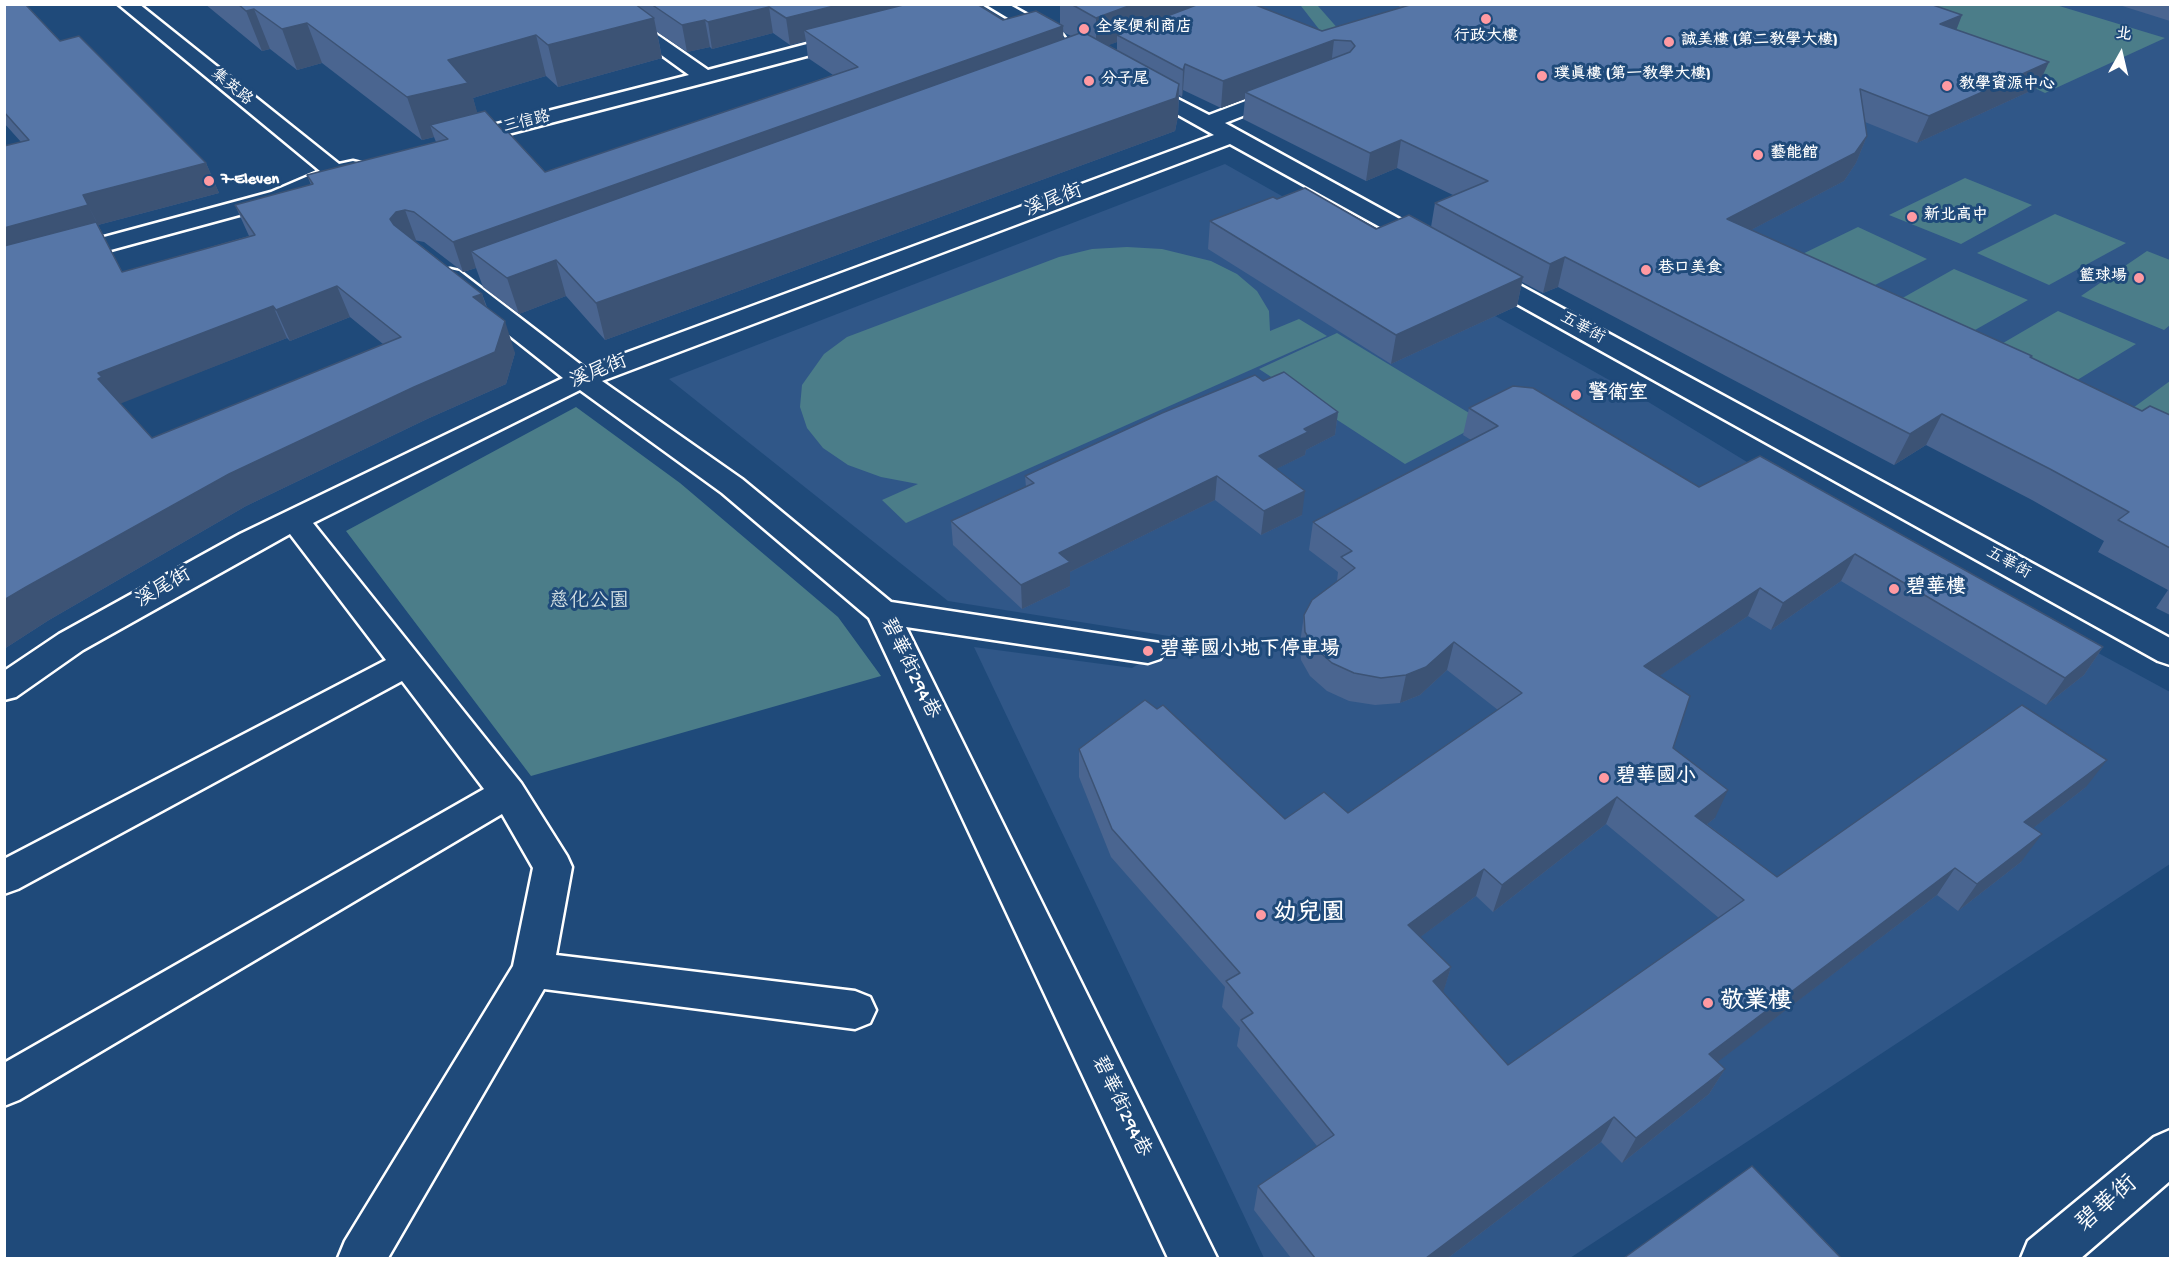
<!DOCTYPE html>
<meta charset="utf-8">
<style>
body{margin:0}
#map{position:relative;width:2175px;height:1263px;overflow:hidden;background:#1f4a7a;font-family:"Gochi Hand","LXGW WenKai TC",sans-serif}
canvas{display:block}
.frame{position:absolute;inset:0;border:6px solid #fff;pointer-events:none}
.north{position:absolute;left:2091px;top:24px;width:60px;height:60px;-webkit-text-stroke:4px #1f4a7a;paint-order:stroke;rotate:8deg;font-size:16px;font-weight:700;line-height:24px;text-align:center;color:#fff}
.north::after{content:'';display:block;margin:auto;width:21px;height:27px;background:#fff;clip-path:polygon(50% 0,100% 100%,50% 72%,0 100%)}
</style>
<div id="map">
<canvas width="2175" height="1263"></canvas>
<div class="frame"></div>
<div class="north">北</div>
</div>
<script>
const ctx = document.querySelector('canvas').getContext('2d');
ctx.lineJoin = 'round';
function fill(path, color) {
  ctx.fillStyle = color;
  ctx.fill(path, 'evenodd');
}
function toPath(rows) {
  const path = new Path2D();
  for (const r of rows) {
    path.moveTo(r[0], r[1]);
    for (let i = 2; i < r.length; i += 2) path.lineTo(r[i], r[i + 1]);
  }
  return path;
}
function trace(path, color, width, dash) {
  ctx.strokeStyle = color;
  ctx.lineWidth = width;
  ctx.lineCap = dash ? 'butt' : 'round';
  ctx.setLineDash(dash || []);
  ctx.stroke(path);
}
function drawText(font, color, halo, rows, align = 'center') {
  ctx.font = font + ' "Gochi Hand","LXGW WenKai TC",sans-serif';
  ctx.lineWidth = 6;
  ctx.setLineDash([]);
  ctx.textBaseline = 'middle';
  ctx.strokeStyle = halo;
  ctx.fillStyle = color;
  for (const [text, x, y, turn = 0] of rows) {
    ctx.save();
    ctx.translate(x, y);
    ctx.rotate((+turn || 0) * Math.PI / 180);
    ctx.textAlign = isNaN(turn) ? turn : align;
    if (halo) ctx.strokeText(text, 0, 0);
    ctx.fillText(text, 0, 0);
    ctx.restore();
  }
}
const built = toPath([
 [1200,5,2170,5,2170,454],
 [1225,164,1650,403,1752,465,2170,692,2170,864,1570,1258,1264,1258,974,647,1132,668,1181,638,948,601,669,379]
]);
const green = toPath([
 [1860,5,2056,5,2165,38,2045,93],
 [1301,6,1318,6,1355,48,1336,51],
 [1965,178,2032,205,1961,244,1889,215],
 [2055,214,2126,243,2049,285,1977,253],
 [1858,227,1927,259,1857,294,1788,261],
 [1127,247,1162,249,1211,261,1237,274,1257,291,1269,311,1270,331,1299,319,1327,336,906,523,882,500,918,484,881,477,848,465,823,448,807,428,800,407,802,385,824,354,847,337,1059,257,1092,249],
 [2147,251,2170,260,2170,325,2164,330,2081,296],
 [1954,269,2028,300,1952,343,1883,309],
 [2058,311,2136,344,2056,393,1979,357],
 [1337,333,1484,422,1405,464,1259,369],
 [2170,381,2170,434,2126,413],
 [576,407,680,483,838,617,881,676,531,776,346,531]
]);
const minor = toPath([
 [118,4,139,4,339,164,353,161,361,163,364,168,361,173,342,177,287,202,4,279,4,264,271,192,320,171,118,4],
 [591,4,613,4,708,70,849,33,856,35,859,39,856,43,712,81,458,147,450,146,447,141,450,136,689,75,591,4],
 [985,4,1008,4,1062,34,1065,38,1062,42,1048,42,985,4],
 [1139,79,1209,115,1277,89,1291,89,1294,93,1291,97,1225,123,1436,239,1440,244,1436,249,1428,251,1420,249,1230,144,602,381,742,479,891,602,1160,643,1165,651,1160,659,1148,663,906,627,1217,1258,1168,1258,869,618,722,493,580,390,313,523,521,783,567,856,572,867,556,955,855,991,870,997,876,1010,870,1023,855,1029,544,989,388,1258,338,1258,345,1241,513,966,533,868,502,814,19,1100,4,1106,4,1063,484,789,402,681,18,889,4,894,4,859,386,660,290,534,83,650,16,697,4,700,4,671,59,634,240,534,563,378,441,281,438,276,441,271,450,269,459,271,585,368,1214,135,1132,89,1129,85,1132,81,1139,79],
 [1481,267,1490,269,2170,638,2170,665,2158,661,1472,279,1469,274,1472,269,1481,267],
 [2170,1130,2170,1181,2081,1258,2021,1258,2028,1241,2154,1137,2170,1130]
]);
const wall = toPath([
 [4,4,60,41,206,163,219,193,98,225,122,272,249,236,235,205,311,185,307,175,436,142,434,137,422,140,322,63,297,70,270,49,262,51,205,4,635,4,639,8,639,4,977,4,1003,20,1060,24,1060,4,1253,4,1322,31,1402,8,1395,4,1930,4,1962,15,1956,30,2037,88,1917,143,1865,122,1867,136,1856,163,1844,181,1751,230,2031,358,2142,411,2170,415,2170,615,2156,608,2168,590,2098,552,2104,541,2032,500,1926,445,1894,465,1558,287,1543,293,1522,282,1517,306,1391,364,1208,249,1210,221,1277,199,1376,229,1431,227,1435,203,1453,195,1397,168,1366,181,1243,119,1245,99,1221,108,1183,90,1182,97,1179,95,1178,116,1175,131,605,340,566,296,519,314,483,287,476,268,463,272,424,242,414,240,482,294,487,307,515,353,506,384,427,419,246,506,49,620,4,649,4,146,21,142,4,123],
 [657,32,687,52,710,47,712,49,773,33,790,45,806,41,808,58,833,75,545,172,504,132,477,113,473,98,546,76,558,87,662,58],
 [1063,32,1071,36,1063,39],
 [1117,42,1117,50,1108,45],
 [350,317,383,344,152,438,120,403,287,338,290,341],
 [2116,4,2170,4,2170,21],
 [1263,381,1338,412,1335,435,1306,450,1305,455,1276,469,1302,515,1261,535,1215,500,1070,572,1070,586,1022,609,953,545,951,521,1026,487,1025,476],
 [1469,408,1699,487,2103,647,2084,675,2046,705,1841,581,1771,630,1748,616,1659,676,1673,748,1715,818,1707,824,1777,877,2086,787,2033,828,2021,862,1958,911,1937,895,1717,1062,1725,1069,1709,1094,1622,1163,1601,1142,1448,1258,1291,1258,1254,1210,1258,1186,1317,1146,1237,1046,1240,1028,1222,1007,1225,987,1111,857,1079,777,1079,749,1285,819,1348,813,1498,710,1447,670,1420,695,1400,703,1375,705,1349,701,1327,691,1310,676,1301,660,1300,643,1304,615,1337,581,1338,572,1309,550,1313,522,1471,440,1463,435],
 [1606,824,1719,918,1508,1065,1443,992,1451,967,1420,937,1476,896,1493,912]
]);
const shadedWall = toPath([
 [842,4,938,4,804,30,806,41,790,45,786,18],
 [1134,4,1206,4,1117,35,1117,42,1096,50,1096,18],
 [769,7,773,33,712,49,708,22],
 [254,9,270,49,262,51,246,11],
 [1962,15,1952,41,1940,24],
 [654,18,662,58,558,87,548,45],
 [705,20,710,47,687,52,682,25],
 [307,23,322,63,297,70,282,29],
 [1063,26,1064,53,471,251,476,268,463,272,453,242],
 [536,35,546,76,473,98,481,125,430,125,434,137,422,140,407,97,448,60],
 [1334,40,1331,66,1245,92,1245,99,1221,108,1223,81],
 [2049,62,2037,88,1917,143,1929,116],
 [1185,64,1183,90,1182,97,1183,70],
 [1179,84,1178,116,1175,131,605,340,596,303],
 [1867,136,1856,163,1844,181,1717,248,1727,219],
 [1401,140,1397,168,1366,181,1370,153],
 [206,163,219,193,98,225,83,195],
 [88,205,138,303,4,263,4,228],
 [405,210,416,240,406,242,390,219,396,212],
 [1565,257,1558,287,1543,293,1550,264],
 [556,260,566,296,519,314,507,278],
 [1523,277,1517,306,1391,364,1396,335],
 [337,286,350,317,290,341,276,310],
 [482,294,492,325,473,297],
 [273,306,287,338,117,405,98,379,98,373],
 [505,321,515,353,506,384,427,419,246,506,49,620,4,649,4,600,26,587,229,474],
 [1338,412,1335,435,1306,450,1305,455,1256,479,1259,456,1304,429],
 [1942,414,1926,445,1894,465,1910,434],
 [1217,476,1215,500,1070,572,1070,586,1022,609,1021,585,1059,553],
 [1305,491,1302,515,1261,535,1264,511],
 [1855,554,1841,581,1771,630,1783,603],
 [1760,588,1748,616,1633,694,1644,666],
 [1454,642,1447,670,1420,695,1400,703,1406,675],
 [2103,647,2084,675,2046,705,2065,678],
 [2107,760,2086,787,2005,850,2024,822],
 [1728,790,1715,818,1683,843,1695,816],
 [1617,797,1606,824,1493,912,1502,885],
 [2042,834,2021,862,1958,911,1977,884],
 [1955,868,1937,895,1694,1080,1709,1054],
 [1484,869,1476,896,1400,952,1408,925],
 [1451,967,1443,993,1433,981],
 [1725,1069,1709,1094,1622,1163,1636,1138],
 [1614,1117,1601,1142,1448,1258,1426,1258]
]);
const building = toPath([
 [4,4,25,4,60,41,79,36,206,163,83,195,88,205,4,228,4,146,29,140,4,112,4,4],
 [238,4,635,4,654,18,548,45,536,35,448,60,468,83,407,97,307,23,282,29,254,9,246,11,238,4],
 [651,4,842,4,786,18,769,7,708,22,705,20,682,25,651,4],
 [907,4,977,4,1003,20,1036,11,1063,26,453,242,414,212,405,210,396,212,390,219,394,225,482,294,473,297,505,321,495,352,414,387,229,474,26,587,4,600,4,246,96,222,122,272,255,235,235,205,313,184,307,175,448,139,430,125,485,111,504,132,507,131,545,172,858,67,804,30,907,4],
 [337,286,401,337,152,438,98,379,102,377,98,373,273,306,276,310,337,286],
 [1071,4,1134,4,1096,18,1071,4],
 [1199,4,1253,4,1322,31,1413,4,1930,4,1962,15,1940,24,2049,62,1929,116,1860,89,1867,136,1855,153,1727,219,2032,356,2030,357,2142,411,2150,406,2170,415,2170,548,2118,520,2129,512,2050,469,1942,414,1910,434,1565,257,1550,264,1435,203,1488,181,1401,140,1370,153,1245,92,1350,52,1355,46,1351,41,1334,40,1223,81,1185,64,1183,70,1117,35,1199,4],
 [1083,32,1179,84,1176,98,596,303,556,260,507,278,471,251,1083,32],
 [1305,188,1376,229,1409,215,1523,277,1396,335,1210,221,1273,197,1277,199,1305,188],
 [1284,372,1338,412,1304,429,1308,432,1259,456,1305,491,1264,511,1217,476,1059,553,1070,562,1021,585,951,521,1034,483,1025,476,1162,413,1255,375,1263,381,1284,372],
 [1513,386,1533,388,1699,487,1760,456,2103,647,2065,678,1855,554,1783,603,1760,588,1644,666,1690,696,1673,748,1728,790,1695,816,1777,877,2022,705,2107,760,2024,822,2042,834,1977,884,1955,868,1709,1054,1725,1069,1636,1138,1614,1117,1426,1258,1315,1258,1258,1186,1334,1135,1241,1020,1253,1013,1226,981,1240,973,1112,829,1079,749,1145,700,1157,709,1163,705,1285,819,1324,792,1348,813,1522,693,1454,642,1426,667,1406,675,1381,678,1354,673,1332,663,1315,648,1305,632,1304,615,1312,600,1355,568,1341,557,1352,551,1313,522,1498,426,1469,408,1513,386],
 [1617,797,1744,900,1508,1065,1433,981,1451,967,1408,925,1484,869,1502,885,1617,797],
 [1752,1166,1841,1258,1624,1258,1752,1166]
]);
const markers = [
 [1486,19,6,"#ff9aa2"],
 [1084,29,6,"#ff9aa2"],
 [1669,42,6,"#ff9aa2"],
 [1542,76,6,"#ff9aa2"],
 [1089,81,6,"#ff9aa2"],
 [1947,86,6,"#ff9aa2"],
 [1758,155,6,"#ff9aa2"],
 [209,181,6,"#ff9aa2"],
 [1912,217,6,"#ff9aa2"],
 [1646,270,6,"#ff9aa2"],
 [2139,278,6,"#ff9aa2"],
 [1576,395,6,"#ff9aa2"],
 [1894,589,6,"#ff9aa2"],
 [1148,651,6,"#ff9aa2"],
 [1604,778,6,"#ff9aa2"],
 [1261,915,6,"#ff9aa2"],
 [1708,1003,6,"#ff9aa2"]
];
const farPoinames = [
 ["全家便利商店",1096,29],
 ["行政大樓",1486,38,"center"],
 ["誠美樓 (第二教學大樓)",1681,42],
 ["璞真樓 (第一教學大樓)",1554,76],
 ["分子尾",1101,81],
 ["教學資源中心",1959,86],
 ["藝能館",1770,155],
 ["7-Eleven",221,181],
 ["新北高中",1924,217],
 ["巷口美食",1658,270],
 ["籃球場",2127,278,"right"]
];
const farStreetnames = [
 ["集英路",231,88,39],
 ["三信路",527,123,-14],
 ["五華街",1582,329,29],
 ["五華街",2008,564,29]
];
const streetNames = [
 ["溪尾街",1054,202,-21],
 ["溪尾街",599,373,-22],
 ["溪尾街",164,589,-30],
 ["碧華街294巷",909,669,64],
 ["碧華街294巷",1120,1107,64]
];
const poiNames = [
 ["警衛室",1588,395],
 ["碧華樓",1906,589],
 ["碧華國小地下停車場",1160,651],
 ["碧華國小",1616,778]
];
const parkNames = [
 ["慈化公園",589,603]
];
const nearPoinames = [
 ["幼兒園",1273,915],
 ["敬業樓",1720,1003]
];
const nearStreetnames = [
 ["碧華街",2108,1205,-41]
];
fill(built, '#305788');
fill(green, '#4b7d89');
trace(minor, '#fff', 5);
fill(minor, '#1f4a7a');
fill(wall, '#4a6590');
fill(shadedWall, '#3c5375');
fill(building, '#5676a7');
trace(building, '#3c5375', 1.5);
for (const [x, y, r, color] of markers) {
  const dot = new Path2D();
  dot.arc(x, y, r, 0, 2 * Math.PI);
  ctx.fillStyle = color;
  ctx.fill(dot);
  trace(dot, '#1f4a7a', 2);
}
drawText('bold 16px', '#fff', '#1f4a7a', farPoinames, 'left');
drawText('16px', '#fff', '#1f4a7a', farStreetnames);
drawText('20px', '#fff', '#1f4a7a', streetNames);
drawText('bold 20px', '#fff', '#1f4a7a', poiNames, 'left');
drawText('20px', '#d2dee2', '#1f4a7a', parkNames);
drawText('bold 24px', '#fff', '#1f4a7a', nearPoinames, 'left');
drawText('24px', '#fff', '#1f4a7a', nearStreetnames);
</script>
